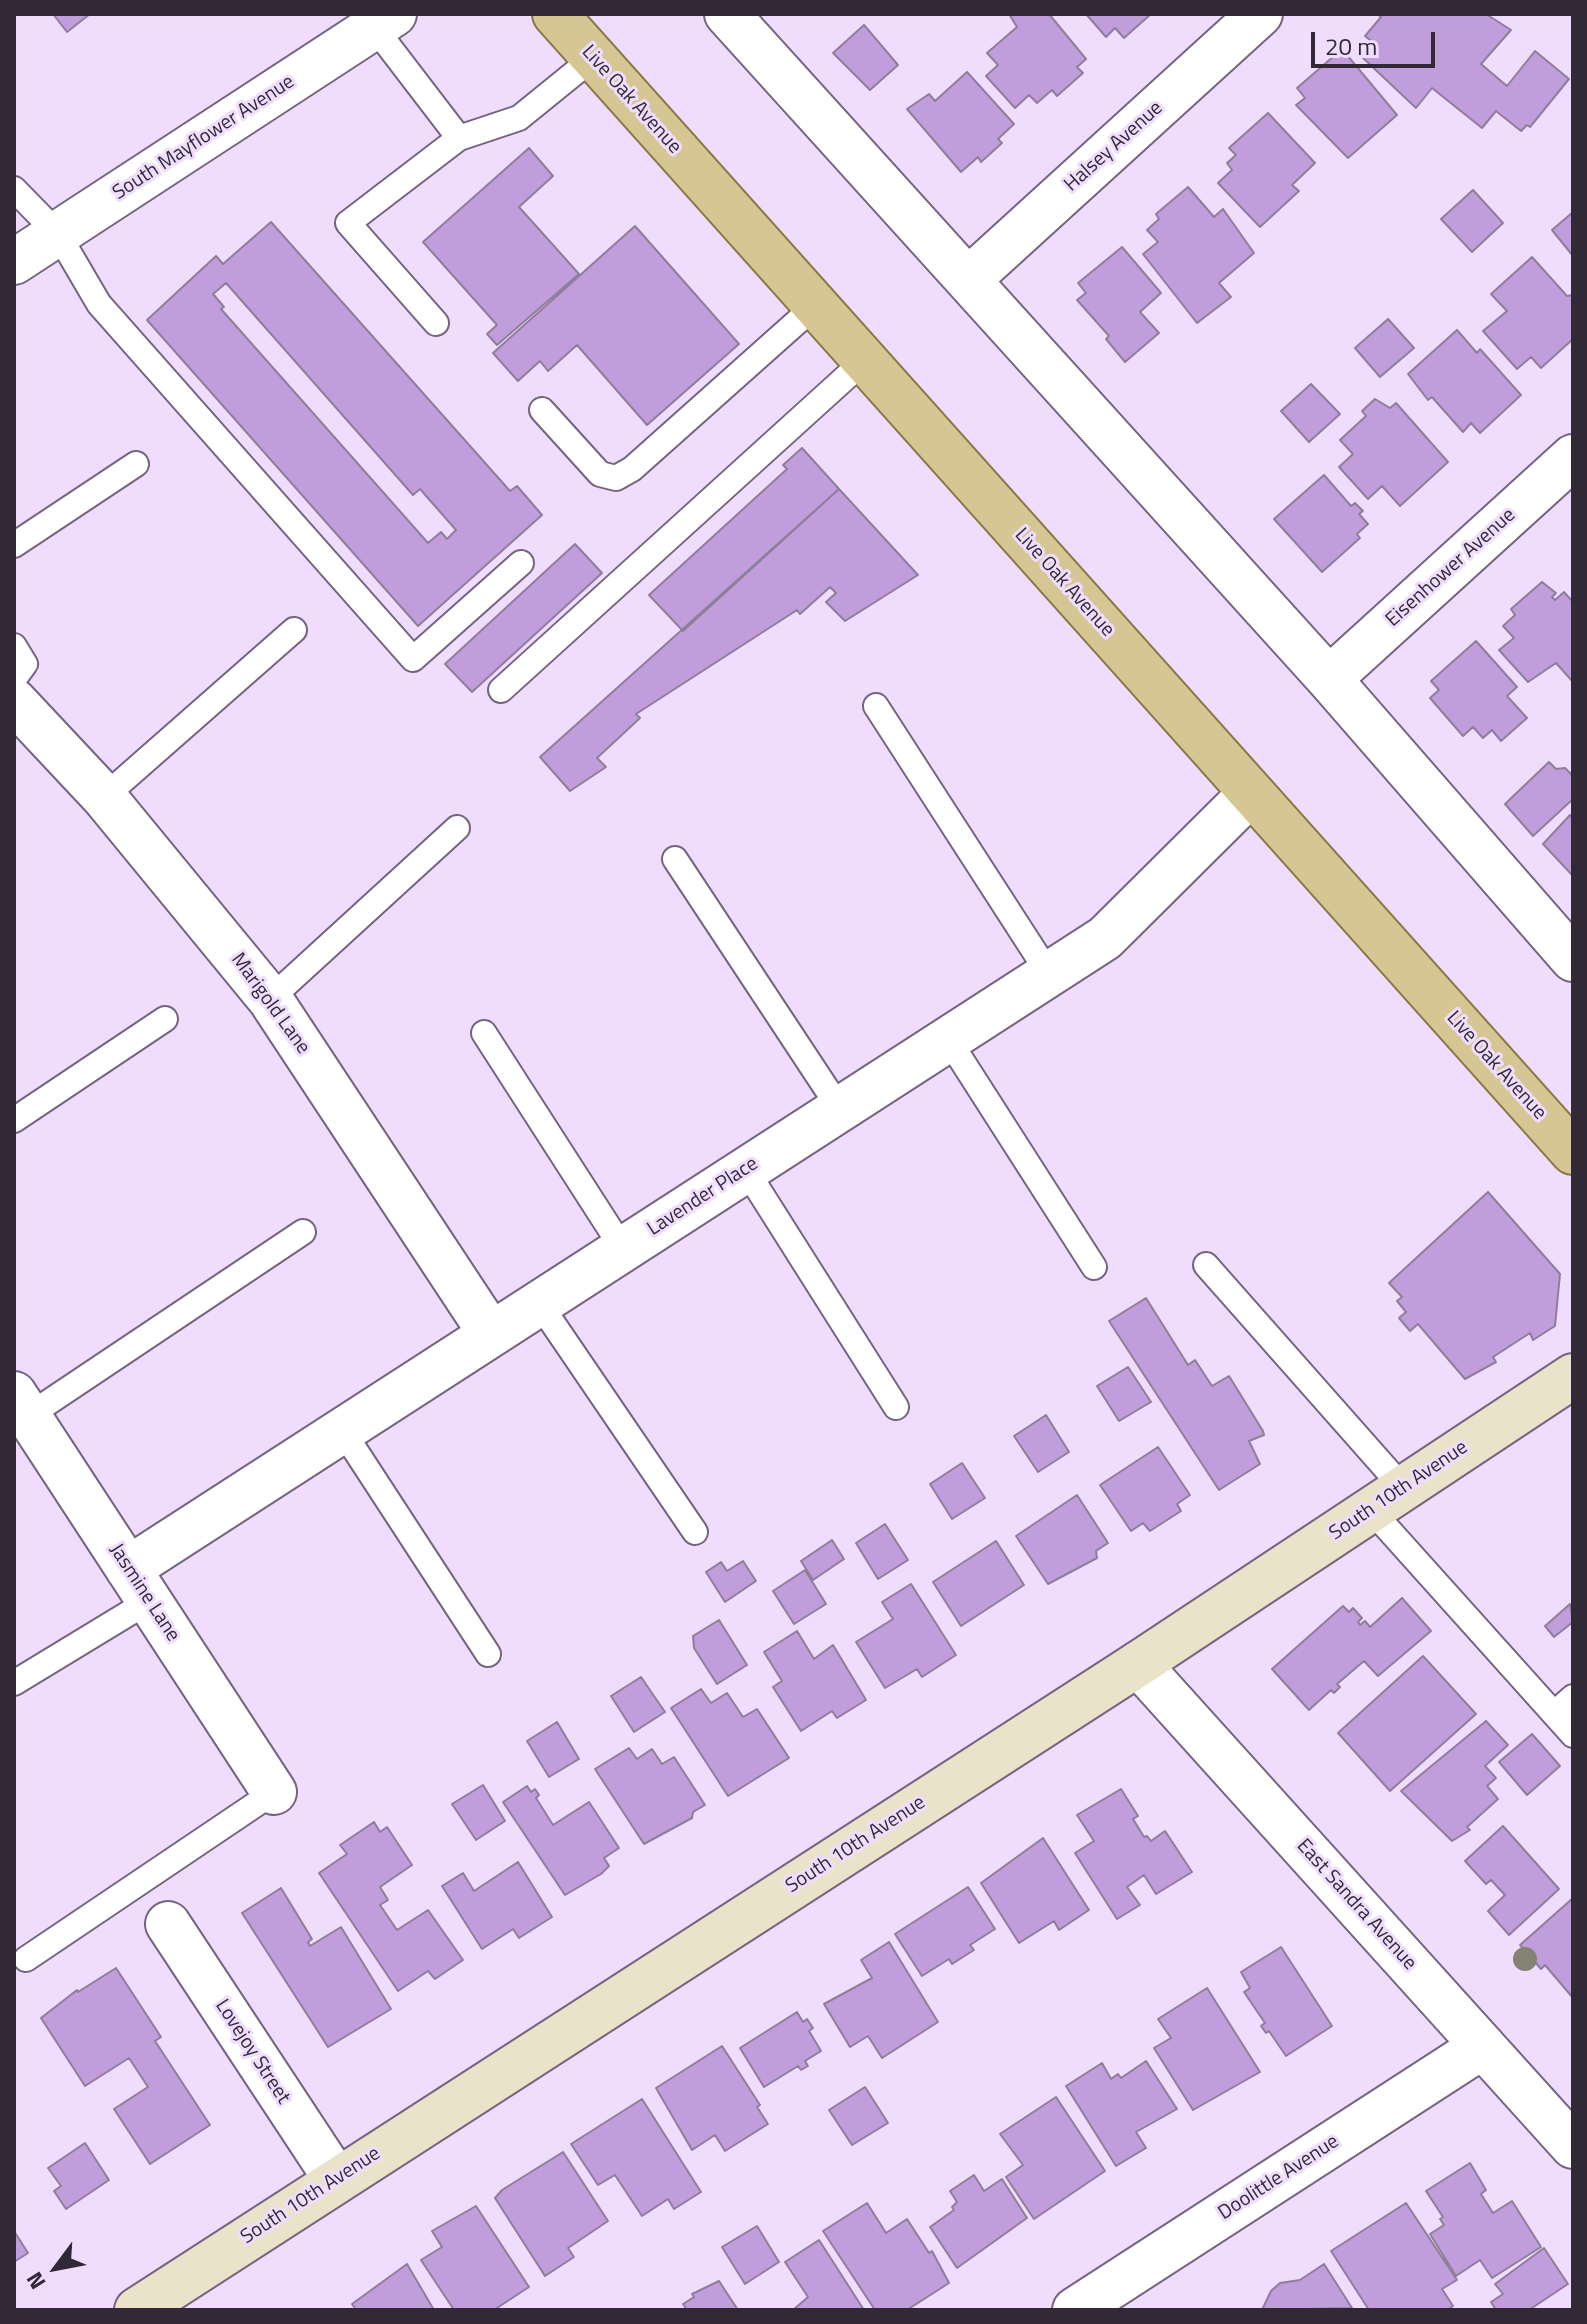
<!DOCTYPE html>
<style>
body{margin:0}
#map{position:relative;width:1587px;height:2324px;overflow:hidden;background:#f0ddfe;font-family:"Titillium Web",sans-serif}
canvas{display:block}
.frame{position:absolute;inset:0;border:16px solid #312a36;pointer-events:none}
.north{position:absolute;left:16px;top:2228px;width:80px;height:80px;-webkit-text-stroke:6px #f0ddfe;paint-order:stroke;rotate:238deg;font-size:22px;font-weight:700;line-height:32px;text-align:center;color:#312a36}
.north::after{content:'';display:block;margin:auto;width:28px;height:36px;background:#312a36;clip-path:polygon(50% 0,100% 100%,50% 72%,0 100%)}
.scale{position:absolute;left:1311px;top:32px;width:124px;height:36px;box-sizing:border-box;border:4px solid #312a36;border-top:0;padding-left:10px;font-size:24px;line-height:28px;white-space:nowrap;color:#312a36;-webkit-text-stroke:6px #f0ddfe;paint-order:stroke}
</style>
<div id="map">
<canvas width="1587" height="2324"></canvas>
<div class="frame"></div>
<div class="north">N</div>
<div class="scale">20 m</div>
</div>
<script>
const ctx = document.querySelector('canvas').getContext('2d');
ctx.lineJoin = 'round';
function fill(path, color) {
  ctx.fillStyle = color;
  ctx.fill(path, 'evenodd');
}
function toPath(rows) {
  const path = new Path2D();
  for (const r of rows) {
    path.moveTo(r[0], r[1]);
    for (let i = 2; i < r.length; i += 2) path.lineTo(r[i], r[i + 1]);
  }
  return path;
}
function trace(path, color, width, dash) {
  ctx.strokeStyle = color;
  ctx.lineWidth = width;
  ctx.lineCap = dash ? 'butt' : 'round';
  ctx.setLineDash(dash || []);
  ctx.stroke(path);
}
function drawText(font, color, halo, rows, align = 'center') {
  ctx.font = font + ' "Titillium Web",sans-serif';
  ctx.lineWidth = 6;
  ctx.setLineDash([]);
  ctx.textBaseline = 'middle';
  ctx.strokeStyle = halo;
  ctx.fillStyle = color;
  for (const [text, x, y, turn = 0] of rows) {
    ctx.save();
    ctx.translate(x, y);
    ctx.rotate((+turn || 0) * Math.PI / 180);
    ctx.textAlign = isNaN(turn) ? turn : align;
    if (halo) ctx.strokeText(text, 0, 0);
    ctx.fillText(text, 0, 0);
    ctx.restore();
  }
}
const building = toPath([
 [53,14,90,14,67,32,53,14],
 [1009,14,1049,14,1086,59,1077,67,1083,73,1057,96,1052,90,1037,103,1029,95,1015,108,986,76,998,65,987,53,1017,27,1009,14],
 [1086,14,1151,14,1124,38,1115,28,1106,37,1086,14],
 [1377,14,1486,14,1511,30,1481,64,1507,86,1535,51,1569,79,1530,127,1527,125,1521,131,1496,111,1482,128,1432,88,1416,108,1363,58,1375,44,1365,36,1381,17,1377,14],
 [864,25,898,65,870,90,833,53,864,25],
 [1342,49,1397,115,1348,158,1296,105,1305,98,1297,88,1342,49],
 [967,72,1014,124,998,139,1002,143,981,162,978,157,961,172,907,109,929,94,935,101,967,72],
 [1268,113,1315,163,1292,185,1299,191,1260,227,1218,183,1232,170,1227,163,1236,155,1229,148,1268,113],
 [529,148,553,176,519,207,579,274,497,345,487,334,497,325,423,242,529,148],
 [1188,187,1214,217,1223,209,1254,253,1219,283,1231,297,1197,323,1143,254,1158,242,1147,230,1159,219,1156,214,1188,187],
 [1473,190,1503,223,1472,252,1441,219,1473,190],
 [1573,212,1573,256,1552,230,1573,212],
 [271,222,510,491,517,486,542,515,418,626,147,320,216,256,223,264,271,222],
 [226,283,413,495,420,489,456,530,447,539,441,532,428,543,221,309,224,307,213,294,226,283],
 [635,226,739,344,647,425,577,345,548,371,540,361,518,381,493,353,635,226],
 [1122,247,1161,293,1140,312,1159,333,1125,362,1106,339,1109,336,1077,300,1086,293,1078,283,1122,247],
 [1532,257,1567,296,1573,295,1573,339,1541,368,1531,357,1517,369,1483,331,1507,311,1491,294,1532,257],
 [1388,319,1414,348,1380,377,1355,348,1388,319],
 [1457,330,1477,353,1480,349,1521,395,1480,433,1471,423,1463,432,1432,397,1428,400,1408,374,1457,330],
 [1311,384,1340,414,1309,442,1281,411,1311,384],
 [1375,399,1390,408,1396,403,1448,462,1400,506,1382,486,1368,499,1339,467,1353,454,1340,440,1366,416,1362,411,1375,399],
 [802,448,839,489,683,631,649,595,787,469,783,465,802,448],
 [1324,475,1351,506,1355,503,1363,511,1359,514,1368,524,1357,534,1360,538,1322,572,1274,519,1324,475],
 [839,489,918,575,845,621,826,602,836,593,830,587,800,614,797,610,636,714,640,718,597,758,606,767,570,791,540,757,839,489],
 [575,544,602,573,472,692,445,664,575,544],
 [1542,582,1556,593,1552,597,1555,600,1564,592,1573,602,1573,682,1556,663,1528,682,1499,650,1514,638,1503,626,1515,615,1511,609,1542,582],
 [1476,641,1517,687,1507,696,1527,718,1501,741,1492,730,1483,738,1473,727,1463,736,1430,698,1439,690,1431,681,1476,641],
 [1549,762,1556,769,1565,768,1573,776,1573,799,1533,836,1505,804,1549,762],
 [1570,815,1573,819,1573,876,1543,844,1570,815],
 [1488,1192,1560,1274,1555,1326,1533,1340,1530,1333,1493,1357,1496,1362,1465,1379,1418,1324,1410,1331,1399,1318,1406,1312,1397,1301,1402,1297,1389,1283,1488,1192],
 [1146,1298,1188,1365,1195,1360,1212,1386,1229,1376,1263,1431,1264,1435,1249,1441,1260,1464,1219,1490,1109,1321,1146,1298],
 [1128,1367,1151,1402,1119,1421,1097,1386,1128,1367],
 [1046,1415,1069,1452,1038,1472,1014,1436,1046,1415],
 [1158,1447,1190,1495,1177,1504,1181,1511,1150,1531,1143,1523,1131,1531,1100,1485,1158,1447],
 [962,1463,985,1498,952,1519,930,1484,962,1463],
 [1077,1495,1108,1543,1096,1551,1097,1558,1048,1584,1016,1536,1077,1495],
 [885,1524,908,1560,878,1579,856,1543,885,1524],
 [832,1540,844,1559,813,1580,801,1561,832,1540],
 [996,1541,1024,1585,961,1626,933,1582,996,1541],
 [743,1561,756,1581,725,1602,706,1572,721,1562,727,1571,743,1561],
 [805,1570,826,1604,794,1624,773,1591,805,1570],
 [911,1584,956,1655,922,1677,917,1669,885,1688,856,1642,893,1619,882,1602,911,1584],
 [1402,1598,1431,1631,1378,1676,1364,1661,1337,1684,1340,1687,1334,1693,1331,1690,1309,1710,1272,1669,1343,1606,1349,1612,1353,1608,1362,1618,1358,1622,1360,1625,1365,1621,1370,1627,1402,1598],
 [1570,1604,1573,1622,1554,1637,1545,1626,1570,1604],
 [719,1620,747,1665,717,1684,694,1648,693,1636,719,1620],
 [797,1631,814,1659,833,1645,866,1700,837,1718,832,1711,801,1731,773,1687,782,1681,764,1652,797,1631],
 [1423,1656,1476,1714,1390,1791,1338,1733,1423,1656],
 [641,1677,665,1712,634,1732,611,1696,641,1677],
 [701,1689,711,1703,727,1693,743,1717,757,1709,789,1758,728,1796,671,1708,701,1689],
 [1486,1721,1508,1745,1485,1766,1496,1778,1487,1786,1498,1799,1467,1827,1470,1830,1452,1841,1401,1791,1486,1721],
 [557,1722,579,1759,549,1777,527,1741,557,1722],
 [1532,1734,1560,1766,1527,1795,1499,1762,1532,1734],
 [629,1748,637,1759,652,1749,662,1764,674,1757,705,1805,693,1812,692,1818,644,1844,595,1769,629,1748],
 [483,1785,505,1821,476,1840,452,1804,483,1785],
 [527,1786,531,1792,535,1789,539,1795,536,1798,553,1825,589,1802,619,1848,604,1858,609,1866,601,1874,565,1895,503,1802,527,1786],
 [1121,1789,1138,1816,1133,1819,1144,1837,1147,1836,1151,1841,1165,1831,1192,1872,1156,1894,1144,1875,1127,1887,1140,1905,1117,1919,1075,1853,1094,1841,1077,1815,1121,1789],
 [374,1822,380,1832,387,1827,412,1865,380,1887,388,1900,380,1905,397,1930,428,1910,463,1960,435,1979,428,1971,398,1991,319,1873,347,1854,340,1845,374,1822],
 [1503,1826,1559,1889,1509,1935,1488,1911,1505,1895,1491,1880,1486,1884,1465,1861,1503,1826],
 [1043,1838,1089,1910,1059,1930,1054,1921,1019,1943,981,1883,1043,1838],
 [518,1862,552,1917,519,1938,513,1929,482,1949,442,1886,463,1873,474,1891,518,1862],
 [968,1887,995,1929,970,1945,974,1950,952,1964,949,1959,922,1976,895,1934,968,1887],
 [281,1888,312,1939,308,1942,310,1946,341,1927,391,2009,328,2047,242,1913,281,1888],
 [1573,1898,1573,1998,1545,1965,1541,1969,1520,1945,1573,1898],
 [889,1942,938,2022,882,2058,868,2036,850,2047,824,2004,872,1978,861,1960,889,1942],
 [1281,1947,1332,2026,1286,2056,1269,2031,1266,2033,1261,2026,1265,2023,1244,1992,1250,1988,1241,1972,1281,1947],
 [116,1968,161,2037,155,2041,210,2125,150,2164,114,2109,148,2087,129,2058,85,2086,41,2018,77,1990,78,1992,116,1968],
 [1207,1988,1260,2072,1193,2110,1154,2048,1171,2038,1158,2019,1207,1988],
 [797,2012,803,2022,807,2019,813,2028,809,2031,821,2051,805,2061,808,2066,801,2070,798,2066,764,2087,740,2048,797,2012],
 [722,2046,760,2105,757,2107,768,2124,725,2151,715,2135,692,2150,656,2088,722,2046],
 [1146,2061,1177,2109,1136,2132,1146,2148,1116,2166,1066,2086,1102,2063,1111,2079,1118,2074,1121,2078,1146,2061],
 [865,2087,888,2123,852,2145,829,2110,865,2087],
 [1056,2097,1105,2171,1034,2219,1006,2177,1023,2165,1000,2134,1056,2097],
 [642,2099,701,2192,674,2209,668,2199,642,2216,615,2175,598,2185,571,2144,642,2099],
 [85,2143,109,2180,66,2209,54,2191,61,2186,48,2168,85,2143],
 [563,2152,608,2221,568,2248,574,2257,545,2276,495,2198,502,2190,563,2152],
 [1470,2163,1486,2190,1481,2194,1493,2213,1512,2201,1541,2247,1492,2278,1480,2260,1456,2276,1430,2234,1444,2225,1440,2219,1443,2217,1426,2191,1470,2163],
 [974,2175,984,2191,1002,2179,1027,2218,957,2268,930,2227,954,2210,952,2207,957,2202,950,2191,974,2175],
 [867,2203,886,2233,907,2219,929,2253,932,2251,949,2283,907,2310,875,2310,823,2231,867,2203],
 [1406,2203,1457,2280,1442,2289,1453,2306,1447,2310,1369,2310,1331,2251,1406,2203],
 [476,2206,529,2287,494,2310,454,2310,421,2260,442,2247,432,2231,476,2206],
 [757,2226,779,2262,745,2284,722,2247,757,2226],
 [14,2231,28,2253,14,2262,14,2231],
 [819,2240,864,2310,793,2310,808,2297,785,2262,819,2240],
 [1544,2248,1568,2284,1529,2310,1496,2310,1491,2302,1503,2294,1495,2284,1544,2248],
 [407,2264,434,2310,356,2310,352,2304,407,2264],
 [1324,2264,1352,2308,1262,2310,1271,2291,1280,2283,1300,2280,1324,2264],
 [719,2281,738,2310,687,2310,683,2304,694,2297,692,2294,719,2281]
]);
const lane = toPath([
 [374,27,459,138,519,118,593,58],
 [14,189,58,234,99,304,413,659,521,563],
 [436,323,348,223,459,138],
 [542,410,600,474,616,478,632,469,816,305],
 [14,545,136,464],
 [14,646,25,664,14,679],
 [501,690,865,360],
 [876,706,1049,974],
 [104,797,294,630],
 [675,859,840,1109],
 [270,999,457,828],
 [484,1033,623,1249],
 [948,1039,1094,1267],
 [14,1120,165,1019],
 [746,1170,896,1407],
 [1206,1265,1404,1489],
 [539,1303,695,1532],
 [28,1416,303,1232],
 [342,1430,488,1654],
 [1371,1510,1573,1735],
 [14,1683,149,1601],
 [1554,1714,1573,1697],
 [26,1959,274,1792]
]);
const street = toPath([
 [727,14,1329,679,1573,959],
 [14,262,394,14],
 [969,279,1260,14],
 [1329,679,1573,457],
 [14,701,104,797,270,999,491,1334],
 [14,1394,274,1792],
 [128,1569,1105,938,1251,793],
 [1138,1664,1573,2146],
 [168,1924,336,2179],
 [1075,2310,1483,2046]
]);
const secondary = toPath([
 [137,2310,1138,1664,1573,1376]
]);
const primary = toPath([
 [555,14,1573,1152]
]);
const trees = [
 [1525,1959]
];
const streetNames = [
 ["Live Oak Avenue",631,100,48],
 ["South Mayflower Avenue",204,138,-33],
 ["Halsey Avenue",1114,147,-42],
 ["Eisenhower Avenue",1451,568,-42],
 ["Live Oak Avenue",1064,583,48],
 ["Marigold Lane",270,1004,54],
 ["Live Oak Avenue",1496,1066,48],
 ["Lavender Place",703,1197,-33],
 ["South 10th Avenue",1399,1491,-34],
 ["Jasmine Lane",144,1593,57],
 ["South 10th Avenue",856,1845,-33],
 ["East Sandra Avenue",1356,1905,48],
 ["Lovejoy Street",252,2052,57],
 ["Doolittle Avenue",1279,2178,-33],
 ["South 10th Avenue",311,2196,-33]
];
fill(building, '#c19ddb');
trace(building, '#8f7e9b', 2);
trace(lane, '#746480', 28);
trace(street, '#746480', 48);
trace(secondary, '#746480', 48);
trace(primary, '#897744', 48);
trace(lane, '#fff', 24);
trace(street, '#fff', 44);
trace(secondary, '#eae2c9', 44);
trace(primary, '#d5c694', 44);
ctx.fillStyle = '#838273';
for (const [x, y] of trees) {
  ctx.beginPath();
  ctx.arc(x, y, 12, 0, 2 * Math.PI);
  ctx.fill();
}
drawText('20px', '#312a36', '#f0ddfe', streetNames);
</script>
